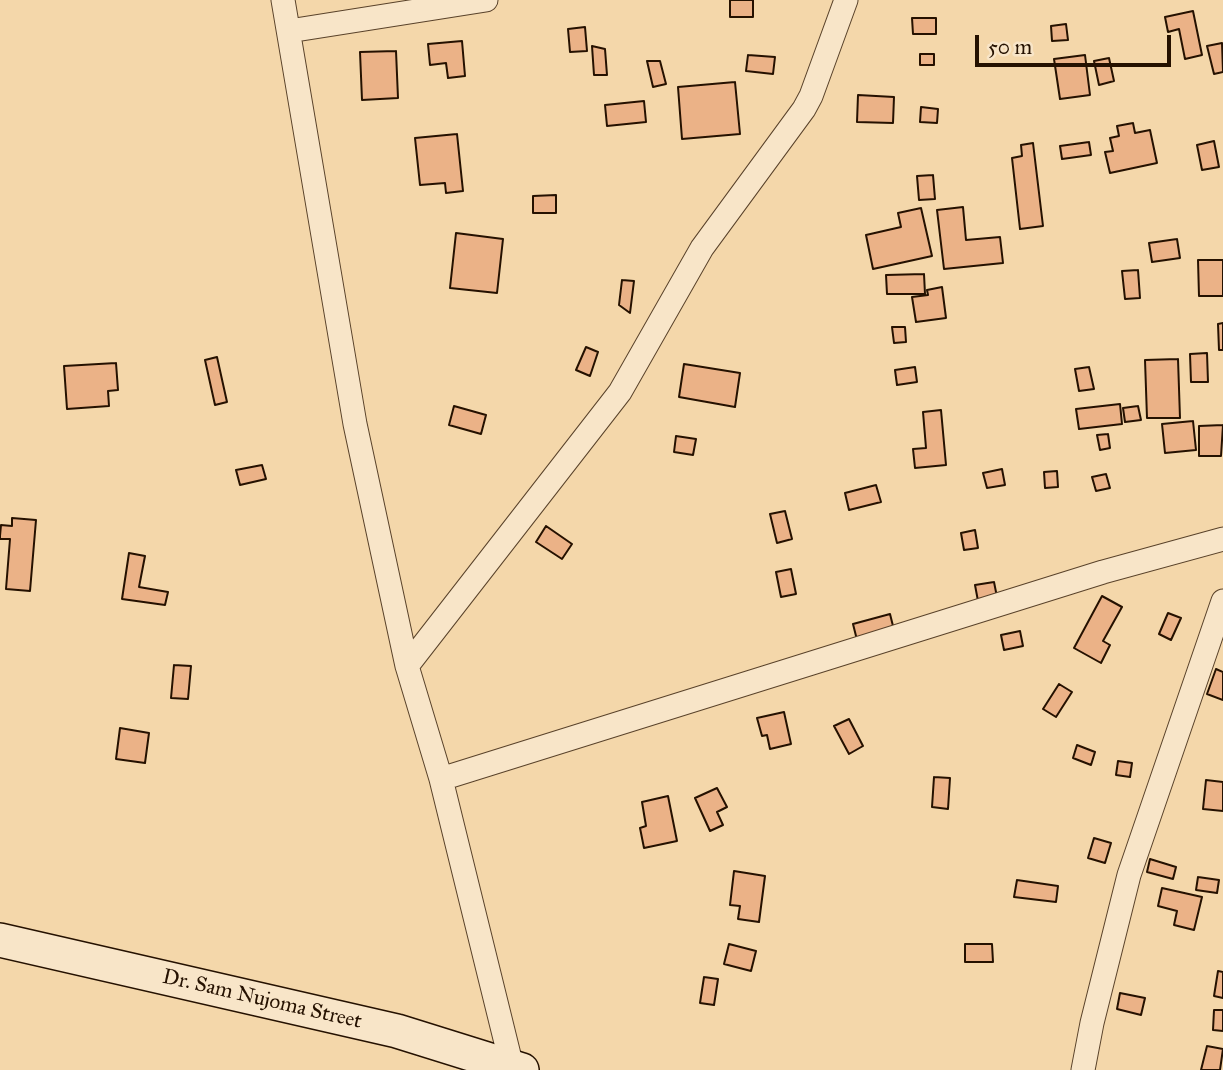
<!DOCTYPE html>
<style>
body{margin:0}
#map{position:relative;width:1223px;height:1070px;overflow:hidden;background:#f4d7aa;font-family:"IM FELL Great Primer",serif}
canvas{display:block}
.scale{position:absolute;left:975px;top:35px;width:196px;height:32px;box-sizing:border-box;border:4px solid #251100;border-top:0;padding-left:9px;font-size:21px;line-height:24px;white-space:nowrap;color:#251100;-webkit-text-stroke:5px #f8e5c8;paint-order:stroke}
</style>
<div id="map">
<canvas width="1223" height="1070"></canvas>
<div class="scale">50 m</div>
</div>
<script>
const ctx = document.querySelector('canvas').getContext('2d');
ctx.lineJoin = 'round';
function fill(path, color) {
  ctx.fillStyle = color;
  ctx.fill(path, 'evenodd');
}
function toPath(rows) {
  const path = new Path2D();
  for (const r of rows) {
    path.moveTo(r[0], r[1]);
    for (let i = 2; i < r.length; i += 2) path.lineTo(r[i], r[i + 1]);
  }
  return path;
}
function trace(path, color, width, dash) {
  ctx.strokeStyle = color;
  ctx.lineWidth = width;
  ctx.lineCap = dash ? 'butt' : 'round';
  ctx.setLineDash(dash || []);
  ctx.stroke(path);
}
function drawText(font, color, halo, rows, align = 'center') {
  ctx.font = font + ' "IM FELL Great Primer",serif';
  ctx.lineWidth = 6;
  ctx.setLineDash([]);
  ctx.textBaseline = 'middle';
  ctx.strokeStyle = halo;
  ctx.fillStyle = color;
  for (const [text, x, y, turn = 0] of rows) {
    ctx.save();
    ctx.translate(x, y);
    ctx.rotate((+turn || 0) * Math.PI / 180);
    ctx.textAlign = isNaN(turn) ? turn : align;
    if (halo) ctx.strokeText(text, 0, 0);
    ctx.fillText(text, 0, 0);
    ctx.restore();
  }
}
const building = toPath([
 [730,0,753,0,753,17,730,17,730,0],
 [1193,11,1202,55,1185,59,1179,29,1168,32,1165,17,1193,11],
 [912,18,936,18,936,34,913,34,912,18],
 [1066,24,1068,40,1052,41,1051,26,1066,24],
 [585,27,587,51,570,52,568,29,585,27],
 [462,41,465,76,448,78,446,63,430,65,428,44,462,41],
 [1222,43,1223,72,1214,74,1207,46,1222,43],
 [592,46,605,49,607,75,594,75,592,46],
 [396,51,398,98,362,100,360,52,396,51],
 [920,54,934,54,934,65,920,65,920,54],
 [748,55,775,57,773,74,746,71,748,55],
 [1085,55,1090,95,1060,99,1054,59,1085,55],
 [1109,58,1114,81,1099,85,1094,61,1109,58],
 [647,61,660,61,666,84,653,87,647,61],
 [735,82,740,134,682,139,678,87,735,82],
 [858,95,894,97,893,123,857,122,858,95],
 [644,101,646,122,607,126,605,105,644,101],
 [921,107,938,109,937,123,920,122,921,107],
 [1133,123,1135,133,1150,130,1157,163,1110,173,1105,152,1113,151,1110,138,1119,136,1117,126,1133,123],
 [457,134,463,191,446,193,445,183,420,185,415,138,457,134],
 [1214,141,1219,167,1202,170,1197,145,1214,141],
 [1089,142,1091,155,1062,159,1060,146,1089,142],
 [1033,143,1043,226,1020,229,1012,158,1022,156,1021,145,1033,143],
 [933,175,935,199,919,200,917,176,933,175],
 [556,195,556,213,533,213,533,196,556,195],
 [963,207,966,240,1000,237,1003,263,944,269,937,210,963,207],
 [921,208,932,256,873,269,866,235,901,227,898,213,921,208],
 [456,233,503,239,497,293,450,288,456,233],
 [1177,239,1180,258,1152,262,1149,243,1177,239],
 [1198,260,1223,260,1223,296,1199,296,1198,260],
 [1138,270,1140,298,1125,299,1122,271,1138,270],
 [924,274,925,294,887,294,886,275,924,274],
 [622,280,634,281,630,313,619,305,622,280],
 [942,287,946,318,916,322,912,297,928,295,927,290,942,287],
 [1223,323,1223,350,1219,350,1218,324,1223,323],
 [892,327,905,327,906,342,894,343,892,327],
 [586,347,598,352,590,376,576,370,586,347],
 [1207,353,1208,382,1191,382,1190,354,1207,353],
 [217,357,227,402,215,405,205,360,217,357],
 [1178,359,1180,418,1147,418,1145,360,1178,359],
 [116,363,118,390,108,391,109,406,67,409,64,366,116,363],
 [684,364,740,373,735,407,679,397,684,364],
 [915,367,917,382,897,385,895,370,915,367],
 [1089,367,1094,389,1079,391,1075,369,1089,367],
 [1120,404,1122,424,1079,429,1076,409,1120,404],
 [454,406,486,415,481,434,449,425,454,406],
 [1138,406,1141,420,1125,422,1123,408,1138,406],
 [941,410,946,465,915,468,913,449,926,448,923,412,941,410],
 [1193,421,1196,450,1165,453,1162,424,1193,421],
 [1223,425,1221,456,1199,456,1199,426,1223,425],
 [1108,434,1110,448,1100,450,1097,435,1108,434],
 [676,436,696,439,693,455,674,452,676,436],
 [262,465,266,479,240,485,236,470,262,465],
 [1002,469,1005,485,987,488,983,473,1002,469],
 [1057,471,1058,487,1045,488,1044,472,1057,471],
 [1106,474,1110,488,1096,491,1092,477,1106,474],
 [876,485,881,502,849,510,845,493,876,485],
 [785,511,792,539,777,543,770,514,785,511],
 [12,518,36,520,30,591,6,589,10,539,0,539,0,536,1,525,12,526,12,518],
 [546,526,572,544,562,559,536,542,546,526],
 [975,530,978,548,964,550,961,533,975,530],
 [129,553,145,556,139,587,168,592,165,605,122,599,129,553],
 [791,569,796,594,781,597,776,572,791,569],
 [994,582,997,597,978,601,975,585,994,582],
 [1102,596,1122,607,1103,641,1110,645,1101,663,1074,648,1102,596],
 [1168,613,1181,618,1171,640,1159,634,1168,613],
 [890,614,894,630,857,640,853,624,890,614],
 [1020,631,1023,646,1004,650,1001,635,1020,631],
 [174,665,191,666,188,699,171,698,174,665],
 [1216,669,1223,672,1223,700,1207,694,1216,669],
 [1059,684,1072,692,1056,717,1043,709,1059,684],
 [784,712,791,744,770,749,767,735,762,736,757,718,784,712],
 [849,719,863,746,849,754,834,726,849,719],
 [120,728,149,733,145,763,116,759,120,728],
 [1077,745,1095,752,1091,765,1073,758,1077,745],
 [1118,761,1132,763,1130,777,1116,775,1118,761],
 [934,777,950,778,948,809,932,807,934,777],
 [1206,780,1223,782,1223,811,1203,809,1206,780],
 [717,788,727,807,717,812,723,825,710,831,695,798,717,788],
 [668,796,677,841,644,848,640,828,646,826,642,802,668,796],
 [1094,838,1111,843,1105,863,1088,858,1094,838],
 [1150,859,1176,867,1173,879,1147,872,1150,859],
 [734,871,765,876,759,922,738,919,740,906,730,905,734,871],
 [1198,877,1219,880,1217,893,1196,890,1198,877],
 [1017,880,1058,886,1056,902,1014,897,1017,880],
 [1162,888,1202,897,1194,930,1174,925,1177,911,1158,906,1162,888],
 [729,944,756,951,751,971,724,964,729,944],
 [965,944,992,944,993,962,965,962,965,944],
 [1218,971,1223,972,1223,998,1214,996,1218,971],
 [704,977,718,979,714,1005,700,1003,704,977],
 [1120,993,1145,998,1141,1015,1117,1009,1120,993],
 [1214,1010,1223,1010,1223,1031,1213,1030,1214,1010],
 [1207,1046,1223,1049,1220,1070,1201,1070,1207,1046]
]);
const street = toPath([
 [283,0,355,424,407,666,441,779,512,1067],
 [289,31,486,0],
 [407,666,620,392,702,248,804,109,811,96,846,0],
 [441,779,1103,572,1223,539],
 [1083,1070,1092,1023,1129,875,1223,601]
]);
const secondary = toPath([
 [0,940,397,1031,522,1070]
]);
const streetNames = [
 ["Dr. Sam Nujoma Street",262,1000,13]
];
fill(building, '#ebb287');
trace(building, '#251100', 2);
trace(street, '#59422a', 25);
trace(secondary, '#251100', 36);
trace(street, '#f8e5c8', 23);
trace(secondary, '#f8e5c8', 33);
drawText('21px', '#251100', '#f8e5c8', streetNames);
</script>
